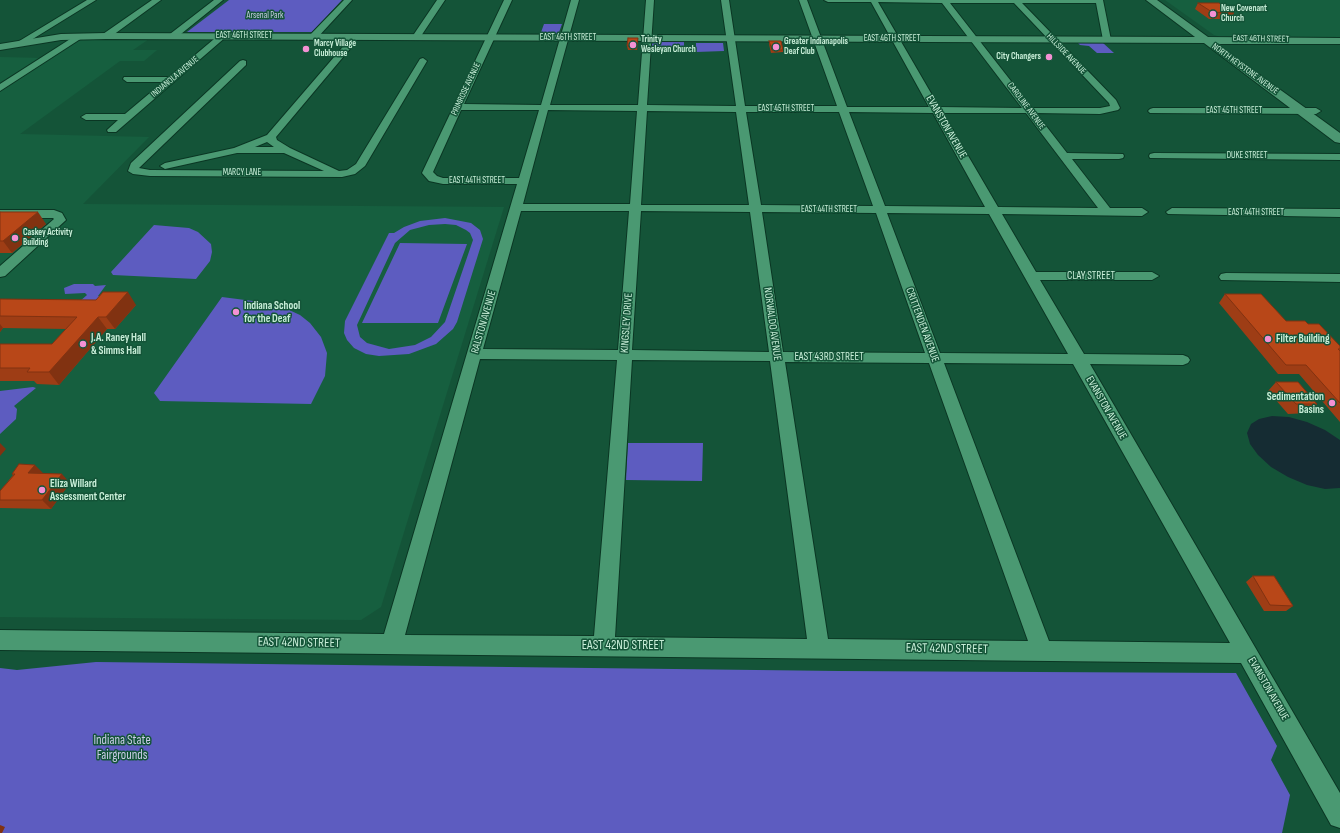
<!DOCTYPE html>
<style>
body{margin:0}
canvas{display:block;background:#145438}
</style>
<canvas width="1340" height="833"></canvas>
<script>
const ctx = document.querySelector('canvas').getContext('2d');
ctx.lineJoin = 'round';
function fill(path, color) {
  ctx.fillStyle = color;
  ctx.fill(path, 'evenodd');
}
function toPath(rows) {
  const path = new Path2D();
  for (const r of rows) {
    path.moveTo(r[0], r[1]);
    for (let i = 2; i < r.length; i += 2) path.lineTo(r[i], r[i + 1]);
  }
  return path;
}
function trace(path, color, width, dash) {
  ctx.strokeStyle = color;
  ctx.lineWidth = width;
  ctx.lineCap = dash ? 'butt' : 'round';
  ctx.setLineDash(dash || []);
  ctx.stroke(path);
}
function drawText(font, color, halo, rows, align = 'center') {
  ctx.font = font + ' "Sofia Sans Condensed",sans-serif';
  ctx.lineWidth = 3;
  ctx.setLineDash([]);
  ctx.textBaseline = 'middle';
  ctx.strokeStyle = halo;
  ctx.fillStyle = color;
  for (const [text, x, y, turn = 0] of rows) {
    ctx.save();
    ctx.translate(x, y);
    ctx.rotate((+turn || 0) * Math.PI / 180);
    ctx.textAlign = isNaN(turn) ? turn : align;
    if (halo) ctx.strokeText(text, 0, 0);
    ctx.fillText(text, 0, 0);
    ctx.restore();
  }
}
const built = toPath([
 [1165,0,1340,0,1340,38,1221,37,1214,35],
 [71,39,149,39,133,50,157,50,144,61,120,61,20,134,149,137,83,204,504,207,381,607,361,620,0,617,0,57,42,58]
]);
const green = toPath([
 [229,0,342,0,312,32,187,32],
 [544,24,562,24,558,35,540,35],
 [651,40,684,40,684,52,651,52],
 [1077,42,1103,43,1114,53,1097,53,1089,46,1080,45],
 [696,43,723,43,724,51,696,52],
 [445,218,471,223,480,230,483,239,457,322,453,329,436,344,409,354,379,356,366,354,354,348,347,340,344,333,345,321,389,233,394,233,404,227,420,221],
 [445,224,456,225,466,230,470,233,473,240,445,322,431,337,415,345,389,349,367,343,360,337,357,325,395,243,410,230,429,225],
 [154,225,189,228,198,232,211,244,212,252,210,261,196,279,113,275,111,272],
 [400,243,467,244,438,323,362,323],
 [74,284,93,284,95,286,106,285,98,296,116,298,79,302,87,295,85,293,65,294,64,288],
 [222,297,276,304,300,315,310,323,321,337,327,353,325,376,311,404,160,401,154,393],
 [33,387,36,388,14,406,17,409,16,419,0,434,0,391],
 [628,443,703,443,702,481,626,480],
 [96,662,839,671,1236,673,1277,746,1271,760,1290,795,1282,833,0,833,0,668,17,670]
]);
const water = toPath([
 [1272,416,1289,417,1307,422,1325,430,1340,440,1340,488,1325,489,1307,485,1288,477,1271,467,1258,455,1250,444,1247,433,1251,424,1259,419]
]);
const minor = toPath([
 [87,0,96,0,23,45,16,43,87,0],
 [152,0,161,0,109,38,103,38,103,34,152,0],
 [214,0,223,0,176,38,170,38,170,34,214,0],
 [344,0,352,0,317,38,311,38,311,34,344,0],
 [437,0,445,0,419,39,413,39,412,37,437,0],
 [504,0,512,0,464,104,541,105,571,0,579,0,550,105,638,105,646,0,654,0,647,105,736,106,721,0,729,0,745,106,837,106,799,0,807,0,847,107,929,107,871,2,828,2,824,0,1103,0,1111,40,1107,42,1103,40,1096,3,1022,3,1116,100,1120,108,1118,110,1100,114,1036,113,1067,153,1123,154,1124,156,1123,158,1119,159,1072,159,1110,208,1142,208,1148,212,1142,216,1002,214,1036,272,1152,272,1159,276,1152,280,1040,280,1084,354,1183,355,1188,357,1190,360,1188,363,1183,365,1090,364,1340,793,1340,828,1331,825,1241,663,0,650,0,630,384,634,517,184,443,184,429,181,422,173,504,0],
 [878,2,942,3,1022,108,939,107,878,2],
 [950,3,1014,3,1109,103,1110,106,1100,108,1032,108,950,3],
 [461,110,539,110,519,178,443,178,437,176,433,172,461,110],
 [548,110,637,111,630,204,523,204,548,110],
 [647,111,736,112,749,205,641,205,647,111],
 [746,112,839,112,873,206,761,205,746,112],
 [849,112,933,113,985,207,885,206,849,112],
 [943,113,1026,113,1098,208,998,207,943,113],
 [521,211,629,211,618,350,483,349,521,211],
 [641,211,750,212,769,352,632,350,641,211],
 [762,212,876,213,925,353,783,352,762,212],
 [887,213,989,214,1068,354,940,353,887,213],
 [480,359,617,360,594,636,405,635,480,359],
 [632,360,770,361,807,639,615,637,632,360],
 [785,362,929,363,1028,641,828,639,785,362],
 [944,363,1073,364,1230,643,1049,641,944,363],
 [78,34,85,36,0,91,0,84,78,34],
 [220,34,227,36,116,132,108,132,107,130,118,120,86,120,81,117,86,114,125,114,163,82,127,82,123,79,124,77,169,77,220,34],
 [347,42,354,44,276,137,277,140,290,148,339,171,347,170,356,164,420,59,423,58,427,61,365,166,355,174,342,177,150,176,133,174,128,171,131,163,240,61,243,60,246,61,246,65,139,168,150,170,324,171,284,153,237,153,165,169,160,166,165,163,234,148,267,135,347,42],
 [267,142,274,147,255,147,267,142],
 [1153,108,1316,108,1321,111,1316,114,1150,113,1148,111,1150,109,1153,108],
 [1154,153,1340,154,1340,160,1150,158,1149,156,1150,154,1154,153],
 [1172,208,1340,209,1340,217,1168,214,1166,212,1172,208],
 [0,210,54,210,62,213,66,220,5,276,0,277,0,266,54,219,53,218,0,218,0,210],
 [1226,273,1340,274,1340,282,1221,280,1219,277,1221,274,1226,273]
]);
const major = toPath([
 [1146,0,1157,0,1208,37,1340,38,1340,44,1217,44,1340,133,1340,143,1335,142,1204,43,106,39,61,40,0,50,0,44,61,34,106,33,1195,37,1146,0]
]);
const wall = toPath([
 [1198,3,1234,13,1231,19,1209,19,1195,9],
 [769,41,783,50,783,52,771,53,769,44],
 [638,42,637,50,628,50,627,46],
 [0,212,46,224,12,253,0,253],
 [1225,294,1286,321,1308,324,1340,346,1340,422,1299,374,1278,374,1219,303],
 [0,299,136,305,115,329,107,329,59,385,37,384,34,381,0,381,0,344,52,344,66,329,3,328,0,332],
 [1276,382,1317,404,1309,413,1288,414,1268,391],
 [12,474,44,474,70,483,51,509,0,508,0,491,13,475],
 [1253,576,1293,606,1286,611,1264,611,1246,582]
]);
const shadedWall = toPath([
 [38,212,46,224,12,253,3,241],
 [128,292,136,305,115,329,106,317],
 [98,317,107,329,59,385,49,372],
 [0,324,3,328,0,332],
 [0,443,6,449,0,456],
 [35,465,44,474,28,473],
 [62,474,70,483,51,509,42,500],
 [0,825,5,827,2,833,0,833]
]);
const building = toPath([
 [1198,3,1219,3,1234,13,1212,12,1198,3],
 [628,38,638,38,637,46,627,46,628,38],
 [769,41,781,41,783,50,772,50,769,41],
 [0,212,38,212,3,241,0,241,0,212],
 [103,292,128,292,106,317,98,317,49,372,27,372,30,368,0,368,0,344,52,344,77,317,0,316,0,299,96,300,103,292],
 [1225,294,1261,294,1286,321,1305,321,1308,324,1319,324,1340,346,1340,349,1338,349,1340,351,1340,403,1306,365,1286,365,1225,294],
 [1276,382,1298,382,1317,404,1296,404,1276,382],
 [19,464,35,465,28,473,62,474,42,500,0,500,0,491,15,474,12,474,19,464],
 [1253,576,1274,576,1293,606,1270,605,1253,576]
]);
const markers = [
 [1213,14,4,"#f491d4"],
 [633,45,4,"#f491d4"],
 [776,47,4,"#f491d4"],
 [306,49,4,"#f491d4"],
 [1049,57,4,"#f491d4"],
 [15,238,4,"#f491d4"],
 [236,312,4,"#f491d4"],
 [1268,339,4,"#f491d4"],
 [83,344,4,"#f491d4"],
 [1332,403,4,"#f491d4"],
 [42,490,4,"#f491d4"]
];
const farPoinames = [
 ["New Covenant",1221,9],
 ["Church",1221,19],
 ["Trinity",641,40],
 ["Wesleyan Church",641,50],
 ["Greater Indianapolis",784,42],
 ["Deaf Club",784,52],
 ["Marcy Village",314,44],
 ["Clubhouse",314,54],
 ["City Changers",1041,57,"right"],
 ["Caskey Activity",23,233],
 ["Building",23,243]
];
const farParknames = [
 ["Arsenal Park",265,16]
];
const farStreetnames = [
 ["EAST 46TH STREET",244,36],
 ["EAST 46TH STREET",568,38],
 ["EAST 46TH STREET",892,39],
 ["EAST 46TH STREET",1261,39,1],
 ["HILLSIDE AVENUE",1066,54,46],
 ["NORTH KEYSTONE AVENUE",1245,69,36],
 ["INDIANOLA AVENUE",175,77,-40],
 ["PRIMROSE AVENUE",466,89,-65],
 ["CAROLINE AVENUE",1026,106,53],
 ["EAST 45TH STREET",786,109],
 ["EAST 45TH STREET",1234,111],
 ["DUKE STREET",1247,156],
 ["MARCY LANE",242,173],
 ["EAST 44TH STREET",477,181],
 ["EAST 44TH STREET",829,210],
 ["EAST 44TH STREET",1256,213]
];
const streetNames = [
 ["EVANSTON AVENUE",946,127,60],
 ["CLAY STREET",1091,276],
 ["RALSTON AVENUE",484,322,-74],
 ["KINGSLEY DRIVE",627,323,-86],
 ["NORWALDO AVENUE",772,324,82],
 ["CRITTENDEN AVENUE",922,325,70],
 ["EAST 43RD STREET",829,357],
 ["EVANSTON AVENUE",1106,408,60],
 ["EVANSTON AVENUE",1268,689,60]
];
const poiNames = [
 ["Indiana School",244,306],
 ["for the Deaf",244,319],
 ["J.A. Raney Hall",91,338],
 ["& Simms Hall",91,351],
 ["Filter Building",1276,339],
 ["Sedimentation",1324,397,"right"],
 ["Basins",1324,410,"right"],
 ["Eliza Willard",50,484],
 ["Assessment Center",50,497]
];
const nearStreetnames = [
 ["EAST 42ND STREET",299,643,1],
 ["EAST 42ND STREET",623,646],
 ["EAST 42ND STREET",947,649,1]
];
const nearParknames = [
 ["Indiana State",122,741],
 ["Fairgrounds",122,756]
];
fill(built, '#165f3f');
fill(green, '#5d5cc0');
fill(water, '#152c33');
trace(minor, '#0a3623', 2);
trace(major, '#0a3623', 2);
fill(minor, '#4a9972');
fill(major, '#4c9772');
fill(wall, '#9e3d15');
fill(shadedWall, '#813211');
fill(building, '#b84718');
trace(building, '#813211', 1);
for (const [x, y, r, color] of markers) {
  const dot = new Path2D();
  dot.arc(x, y, r, 0, 2 * Math.PI);
  ctx.fillStyle = color;
  ctx.fill(dot);
  trace(dot, '#145438', 1.5);
}
drawText('bold 9px', '#c8eed8', '#145438', farPoinames, 'left');
drawText('9px', '#cacde8', '#145438', farParknames);
drawText('9px', '#c8eed8', '#145438', farStreetnames);
drawText('11px', '#c8eed8', '#145438', streetNames);
drawText('bold 11px', '#c8eed8', '#145438', poiNames, 'left');
drawText('13px', '#c8eed8', '#145438', nearStreetnames);
drawText('13px', '#cacde8', '#145438', nearParknames);
</script>
